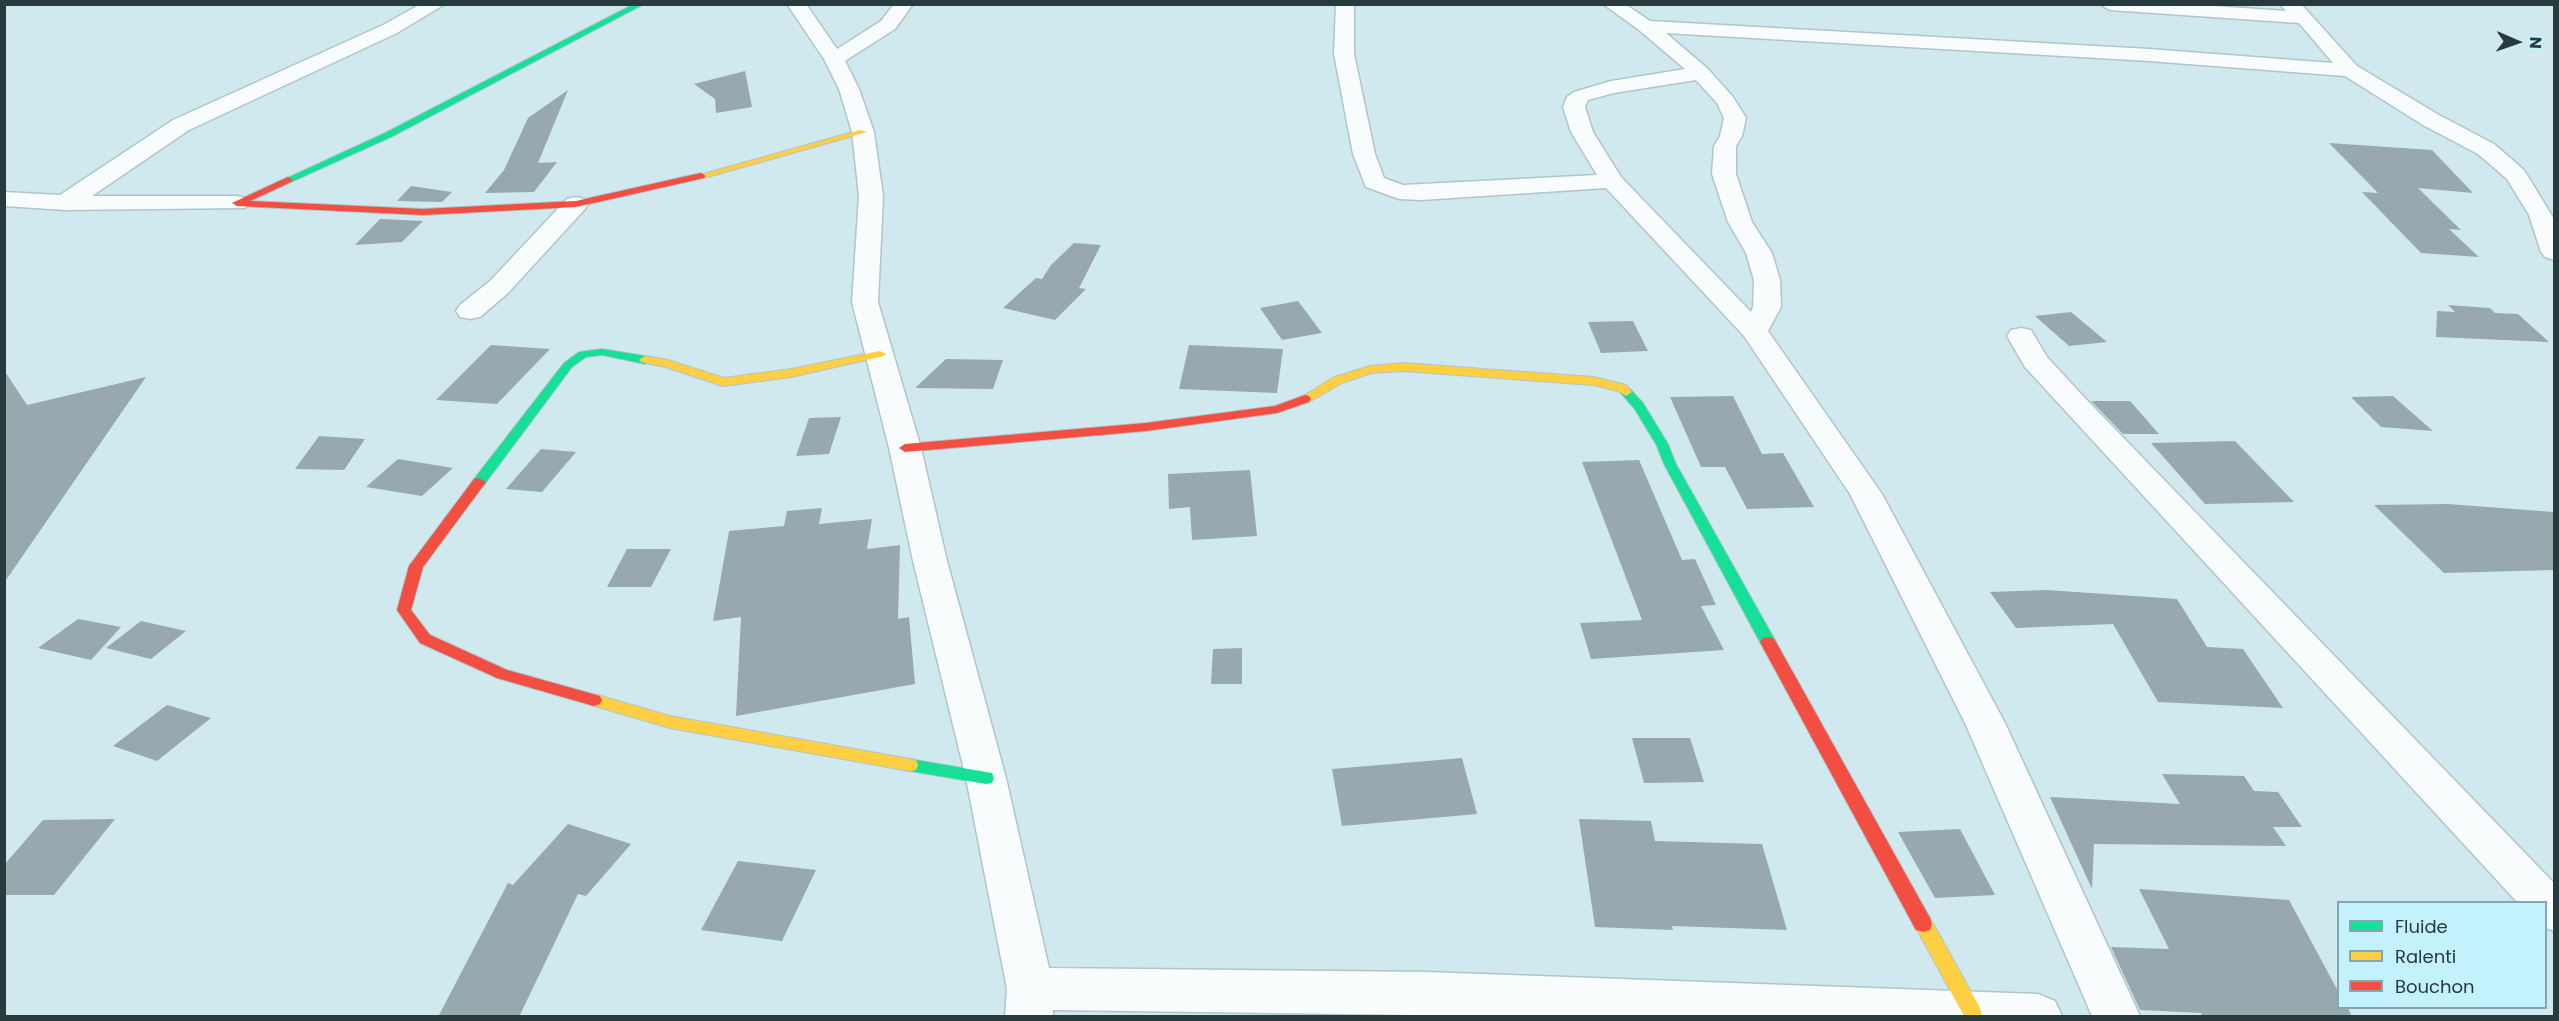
<!DOCTYPE html>
<style>
body{margin:0}
#map{position:relative;width:2559px;height:1021px;overflow:hidden;background:#d0e9ef;font-family:Poppins,sans-serif}
canvas{display:block}
.frame{position:absolute;inset:0;border:6px solid #273a3e;pointer-events:none}
.legend{position:absolute;left:2337px;top:901px;width:210px;height:108px;box-sizing:border-box;background:#c3f1fc;border:2px solid #85a8b0;margin:0;padding:8px 10px;list-style:none;font-size:18px;color:#273a3e}
.legend li{display:flex;align-items:center;gap:12px;height:30px}
.legend b{width:30px;border:2px solid #85a8b0}
.north{position:absolute;left:2487px;top:12px;width:60px;height:60px;-webkit-text-stroke:4px #c3f1fc;paint-order:stroke;rotate:92deg;font-size:16px;font-weight:700;line-height:24px;text-align:center;color:#273a3e}
.north::after{content:'';display:block;margin:auto;width:21px;height:27px;background:#273a3e;clip-path:polygon(50% 0,100% 100%,50% 72%,0 100%)}
</style>
<div id="map">
<canvas width="2559" height="1021"></canvas>
<div class="frame"></div>
<ul class="legend">
<li><b style="height:8px;background:#16e098"></b>Fluide</li>
<li><b style="height:8px;background:#ffcf43"></b>Ralenti</li>
<li><b style="height:8px;background:#f24e42"></b>Bouchon</li>
</ul>
<div class="north">N</div>
</div>
<script>
const ctx = document.querySelector('canvas').getContext('2d');
ctx.lineJoin = 'round';
function fill(path, color) {
  ctx.fillStyle = color;
  ctx.fill(path, 'evenodd');
}
function toPath(rows) {
  const path = new Path2D();
  for (const r of rows) {
    path.moveTo(r[0], r[1]);
    for (let i = 2; i < r.length; i += 2) path.lineTo(r[i], r[i + 1]);
  }
  return path;
}
function trace(path, color, width, dash) {
  ctx.strokeStyle = color;
  ctx.lineWidth = width;
  ctx.lineCap = dash ? 'butt' : 'round';
  ctx.setLineDash(dash || []);
  ctx.stroke(path);
}
const building = toPath([
 [745,71,752,107,716,113,715,99,694,84],
 [568,90,538,163,557,162,534,192,485,193,504,170,528,118],
 [2329,143,2432,150,2473,193,2418,188,2461,230,2449,229,2479,257,2421,253,2362,192,2378,193],
 [411,186,452,192,442,202,397,201],
 [380,219,423,221,402,242,355,245],
 [1074,243,1101,245,1079,288,1086,289,1055,320,1003,308,1036,278,1042,279,1051,265],
 [1298,301,1322,333,1282,340,1260,308],
 [2448,305,2490,308,2495,313,2518,314,2549,342,2436,337,2437,311,2455,312],
 [2071,312,2107,342,2069,346,2035,316],
 [1633,321,1648,351,1601,353,1588,322],
 [491,345,550,349,497,404,436,400],
 [1189,345,1283,349,1277,393,1179,389],
 [946,359,1003,360,993,389,915,388],
 [4,370,27,405,146,377,4,583],
 [1733,396,1762,454,1783,453,1814,507,1747,509,1725,467,1701,467,1670,397],
 [2393,396,2433,431,2381,427,2351,397],
 [2091,401,2130,401,2159,434,2123,434],
 [841,417,829,454,796,456,809,418],
 [319,436,365,439,344,470,295,469],
 [2235,441,2294,502,2205,504,2151,443],
 [541,449,576,452,542,492,506,489],
 [398,459,453,468,422,496,366,487],
 [1639,460,1682,560,1695,559,1716,605,1701,606,1724,650,1591,659,1580,623,1642,620,1582,462],
 [1250,470,1257,536,1192,540,1190,507,1169,509,1168,474],
 [2448,504,2554,512,2554,570,2444,573,2374,505],
 [822,508,819,524,872,519,867,549,900,545,898,619,909,617,915,684,736,716,741,617,713,621,729,531,784,526,787,511],
 [627,549,671,549,651,587,607,587],
 [2047,590,2177,599,2207,647,2243,649,2283,708,2158,702,2113,624,2016,628,1990,592],
 [78,619,121,627,91,660,38,648],
 [141,621,186,631,151,659,106,648],
 [1242,648,1242,684,1211,684,1213,649],
 [167,705,211,718,157,761,113,746],
 [1632,738,1690,738,1704,782,1644,783],
 [1462,758,1477,814,1342,826,1332,769],
 [2162,774,2244,776,2254,791,2278,792,2302,827,2273,827,2286,846,2094,844,2092,889,2050,797,2180,804],
 [115,819,54,895,4,895,4,865,43,820],
 [1579,819,1651,821,1655,841,1762,844,1787,930,1672,926,1673,930,1595,927],
 [568,824,631,844,586,896,578,894,519,1017,438,1017,508,883,513,885],
 [1960,829,1995,895,1935,898,1898,832],
 [738,861,816,870,782,941,701,930],
 [2139,889,2289,900,2338,991,2338,1008,2348,1008,2352,1017,2203,1017,2201,1013,2140,1010,2111,947,2169,949]
]);
const street = toPath([
 [421,4,445,4,397,33,189,130,92,196,237,196,245,198,249,203,245,208,65,210,4,206,4,192,60,195,173,120,383,25,421,4],
 [787,4,806,4,837,49,881,21,894,4,913,4,895,29,845,61,859,89,874,132,883,196,878,302,921,448,947,561,1006,778,1049,968,1427,972,2038,994,2055,1001,2062,1016,1489,1016,1053,1010,1053,1016,1005,1016,1007,989,966,778,913,561,889,448,852,302,859,196,852,132,839,89,824,59,787,4],
 [1336,4,1354,4,1354,54,1375,154,1384,178,1403,185,1597,175,1571,132,1563,107,1567,97,1574,92,1611,81,1685,69,1639,30,1603,4,1625,4,1650,21,2149,49,2333,63,2299,23,2110,10,2101,5,2185,4,2286,11,2280,4,2301,4,2357,66,2439,115,2494,144,2524,170,2554,219,2554,260,2545,257,2541,252,2529,215,2507,179,2478,154,2423,125,2345,76,2149,61,1666,33,1708,69,1733,97,1746,118,1742,136,1736,146,1736,174,1752,222,1772,253,1780,280,1781,307,1768,331,1882,494,2005,723,2140,1016,2092,1016,1965,723,1850,494,1744,336,1606,188,1421,200,1399,199,1366,187,1353,154,1334,54,1336,4],
 [1696,80,1717,103,1724,118,1720,136,1714,146,1712,174,1728,222,1746,253,1754,280,1753,307,1751,312,1621,177,1593,132,1585,107,1588,100,1614,93,1696,80],
 [576,197,585,199,588,204,585,209,508,293,480,317,470,319,460,317,456,311,460,305,490,281,567,199,576,197],
 [2021,328,2031,330,2047,357,2083,396,2554,883,2554,931,2546,928,2546,902,2517,902,2025,367,2007,336,2011,330,2021,328]
]);
const fast = toPath([
 [634,4,644,4,391,137,291,182,283,180,385,133,634,4],
 [602,349,645,356,651,360,645,364,602,355,586,357,572,367,484,485,474,485,472,482,474,479,564,363,579,352,602,349],
 [1626,388,1630,389,1643,403,1668,444,1676,464,1776,642,1773,646,1768,647,1763,646,1760,642,1664,464,1656,444,1634,408,1620,392,1626,388],
 [910,759,986,772,992,773,994,778,992,783,986,784,910,771,904,770,902,765,904,760,910,759]
]);
const slow = toPath([
 [860,130,867,132,704,178,696,176,860,130],
 [880,351,886,354,884,356,791,377,723,386,666,367,641,362,639,360,645,356,668,360,724,378,791,369,880,351],
 [1403,363,1593,377,1626,385,1632,392,1626,396,1618,391,1593,385,1403,371,1371,373,1342,383,1309,402,1301,402,1299,399,1334,377,1370,366,1403,363],
 [594,694,670,716,910,759,916,760,918,765,916,770,910,771,670,728,588,704,586,700,588,696,594,694],
 [1923,916,1930,918,1980,1008,1982,1016,1964,1016,1914,924,1916,918,1923,916]
]);
const jam = toPath([
 [701,173,706,176,704,178,576,207,423,215,237,206,232,203,288,177,293,180,291,182,250,201,423,209,576,201,701,173],
 [1305,395,1309,396,1311,399,1309,402,1277,413,1146,431,905,452,899,448,905,444,1146,423,1275,406,1305,395],
 [479,478,486,482,423,567,411,610,430,635,507,670,600,696,602,700,600,704,594,706,497,678,420,643,397,610,409,566,474,479,479,478],
 [1768,637,1773,638,1776,642,1930,918,1932,924,1930,930,1923,932,1916,930,1760,642,1763,638,1768,637]
]);
fill(building, '#97a9af');
trace(street, '#b0c5c9', 3);
trace(fast, '#b0c5c9', 2);
trace(slow, '#b0c5c9', 2);
trace(jam, '#b0c5c9', 2);
fill(street, '#f8fcfd');
fill(fast, '#16e098');
fill(slow, '#ffcf43');
fill(jam, '#f24e42');
</script>
